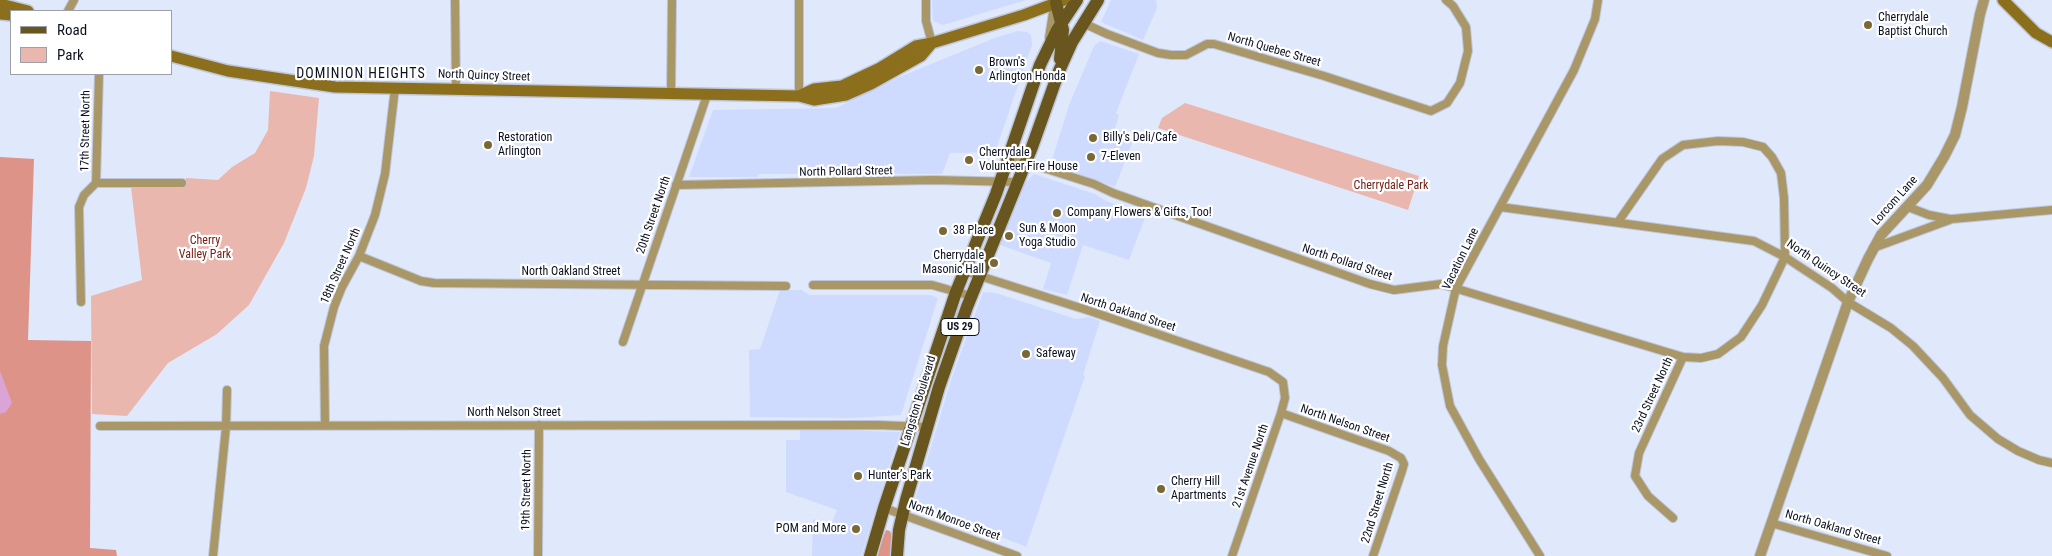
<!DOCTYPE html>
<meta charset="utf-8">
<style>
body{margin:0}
#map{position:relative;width:2052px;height:556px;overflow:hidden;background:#e0e8fc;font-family:"Roboto Condensed",sans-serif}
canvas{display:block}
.legend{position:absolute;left:10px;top:10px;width:162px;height:65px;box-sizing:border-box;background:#fff;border:1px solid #9da0a7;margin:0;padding:6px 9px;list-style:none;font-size:15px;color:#0b1122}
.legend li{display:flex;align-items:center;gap:10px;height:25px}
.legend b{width:25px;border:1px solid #9da0a7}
</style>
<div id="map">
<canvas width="2052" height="556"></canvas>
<ul class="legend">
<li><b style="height:6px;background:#69561e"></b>Road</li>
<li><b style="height:14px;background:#eab7af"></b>Park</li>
</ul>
</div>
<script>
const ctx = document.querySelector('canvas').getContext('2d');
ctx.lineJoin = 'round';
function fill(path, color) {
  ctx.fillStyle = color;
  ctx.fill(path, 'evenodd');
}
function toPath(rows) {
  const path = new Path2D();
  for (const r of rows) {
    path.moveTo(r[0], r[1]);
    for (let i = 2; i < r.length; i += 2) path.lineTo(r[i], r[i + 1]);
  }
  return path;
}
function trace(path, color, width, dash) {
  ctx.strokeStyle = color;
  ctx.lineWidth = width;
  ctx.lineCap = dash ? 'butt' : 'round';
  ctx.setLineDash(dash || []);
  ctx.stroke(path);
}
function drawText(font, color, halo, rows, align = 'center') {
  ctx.font = font + ' "Roboto Condensed",sans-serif';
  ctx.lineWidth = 4.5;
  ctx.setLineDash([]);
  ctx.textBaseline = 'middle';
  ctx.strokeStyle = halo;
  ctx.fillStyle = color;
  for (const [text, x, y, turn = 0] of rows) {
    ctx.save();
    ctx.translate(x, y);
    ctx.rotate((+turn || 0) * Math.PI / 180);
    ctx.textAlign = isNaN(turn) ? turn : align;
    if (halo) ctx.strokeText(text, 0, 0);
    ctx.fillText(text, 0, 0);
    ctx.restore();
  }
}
const built = toPath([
 [932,0,1026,0,943,25,933,21],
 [1111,0,1156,0,1157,8,1143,40,1101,22],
 [1018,31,1027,32,1031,35,1032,45,995,152,950,153,942,174,759,174,757,177,689,177,713,110,836,108,897,78,997,37],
 [1100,41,1139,54,1116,113,1119,115,1115,129,1135,135,1115,187,1058,166,1052,160,1069,105,1094,46],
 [1034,174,1095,194,1106,201,1146,215,1129,260,1083,245,1067,295,1043,289,1051,263,1000,245,1024,184],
 [780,290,802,290,809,295,931,295,938,298,901,415,853,418,750,417,749,350,760,349],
 [983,292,996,293,1076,319,1089,317,1100,321,1083,375,1085,376,1026,547,999,536,915,507,916,497,952,377],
 [800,429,900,432,861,556,812,556,813,519,831,525,837,510,786,492,786,440,800,440]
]);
const green = toPath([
 [270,91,319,98,314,156,306,188,284,243,249,305,217,334,168,363,127,416,92,414,91,296,142,280,131,187,184,186,186,178,218,180,232,167,255,153,268,130],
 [1185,103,1419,176,1408,210,1158,128,1162,118]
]);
const forest = toPath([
 [0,157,34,159,28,340,91,341,90,548,116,550,117,556,0,556],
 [886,530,890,531,892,536,892,556,876,556]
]);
const water = toPath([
 [0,371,12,403,6,412,0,414]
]);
const minor = toPath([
 [455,0,456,89],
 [926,0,926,21,932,43],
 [68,11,74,0],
 [1083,23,1107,34,1158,53,1171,55,1186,55,1207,44,1214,44,1324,76,1431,111,1447,103,1460,83,1468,51,1466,27,1453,6,1446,0],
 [671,94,672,0],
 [799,96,799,0],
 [1009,157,1094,184,1113,193,1370,284,1394,290,1441,284,1683,357,1701,358,1718,354,1741,337,1762,305,1785,257,1784,198,1781,173,1772,157,1763,147,1743,142,1718,141,1683,145,1662,159,1618,222],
 [96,183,182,183],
 [676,185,934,180,1016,182],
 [1500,207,1754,241,1785,257,1832,288,1848,302,1891,328,1913,346,1943,378,1970,415,1998,439,2018,451,2039,460,2052,463],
 [1908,207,1929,215,1950,219],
 [1873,248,1952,219,2052,210],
 [359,256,421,281,434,283,786,286],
 [964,271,1090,311,1269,372,1283,382,1285,398,1281,413,1232,556],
 [813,285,932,285,971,296],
 [81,302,79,207,84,195,96,183,99,74],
 [623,342,707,95],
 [1281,413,1389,451,1401,458,1404,464,1402,471,1373,556],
 [325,424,324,346,334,307,342,287,359,256,375,215,385,174,395,88],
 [100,426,878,425,928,427],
 [884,508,1017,556],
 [1673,518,1648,496,1635,476,1639,453,1683,357],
 [1771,523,1887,556],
 [213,556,226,427,227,390],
 [538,556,539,425],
 [1540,556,1479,459,1450,406,1442,365,1443,346,1456,288,1574,70,1595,19,1598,0]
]);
const tertiary = toPath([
 [1050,38,1055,6],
 [1760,556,1848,302,1868,259,1881,235,1927,185,1944,157,1955,135,1962,107,1980,14,1984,0]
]);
const secondary = toPath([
 [2003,0,2036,33,2052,42],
 [0,4,28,11],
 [0,14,11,15],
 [171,56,228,71,335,87,799,96,814,100,846,95,871,84,921,56,932,43],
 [799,96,814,89,842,86,880,68,916,46,932,43,1024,15,1064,0]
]);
const primary = toPath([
 [1056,3,1063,30,1060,59],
 [870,556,884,508,956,292,996,194,1040,65,1057,30,1077,0],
 [897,556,899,530,906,500,939,387,967,307,1032,147,1059,71,1072,42,1098,0]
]);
const markers = [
 [1868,25,5,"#796735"],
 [979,70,5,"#796735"],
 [1093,138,5,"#796735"],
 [488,145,5,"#796735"],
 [1091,157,5,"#796735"],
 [969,160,5,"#796735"],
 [1057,213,5,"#796735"],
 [943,231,5,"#796735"],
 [1009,236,5,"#796735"],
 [994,263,5,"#796735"],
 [1026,354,5,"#796735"],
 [858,476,5,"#796735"],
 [1161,489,5,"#796735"],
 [856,529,5,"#796735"]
];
const shields = [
 [960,327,38]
];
const shieldNames = [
 ["US 29",960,327]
];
const poiNames = [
 ["Cherrydale",1878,18],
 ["Baptist Church",1878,32],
 ["Brown's",989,63],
 ["Arlington Honda",989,77],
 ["Restoration",498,138],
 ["Arlington",498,152],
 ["Billy's Deli/Cafe",1103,138],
 ["Cherrydale",979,153],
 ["Volunteer Fire House",979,167],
 ["7-Eleven",1101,157],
 ["Company Flowers & Gifts, Too!",1067,213],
 ["Sun & Moon",1019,229],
 ["Yoga Studio",1019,243],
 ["38 Place",953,231],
 ["Cherrydale",984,256,"right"],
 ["Masonic Hall",984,270,"right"],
 ["Safeway",1036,354],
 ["Hunter’s Park",868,476],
 ["Cherry Hill",1171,482],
 ["Apartments",1171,496],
 ["POM and More",846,529,"right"]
];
const streetNames = [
 ["North Quebec Street",1274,50,16],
 ["North Quincy Street",484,76,2],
 ["17th Street North",86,131,-89],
 ["North Pollard Street",846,172,-1],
 ["Lorcom Lane",1895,201,-48],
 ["20th Street North",654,215,-71],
 ["Vacation Lane",1461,259,-64],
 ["North Pollard Street",1347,263,18],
 ["18th Street North",341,266,-66],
 ["North Quincy Street",1826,269,34],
 ["North Oakland Street",571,272],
 ["North Oakland Street",1128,313,18],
 ["23rd Street North",1653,395,-65],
 ["Langston Boulevard",919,401,-73],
 ["North Nelson Street",514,413],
 ["North Nelson Street",1345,424,19],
 ["21st Avenue North",1251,466,-71],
 ["19th Street North",527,490,-89],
 ["22nd Street North",1378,503,-73],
 ["North Monroe Street",954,521,20],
 ["North Oakland Street",1833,528,16]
];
const parkNames = [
 ["Cherrydale Park",1391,186],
 ["Cherry",205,241],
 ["Valley Park",205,255]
];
const neighbourhoodNames = [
 ["DOMINION HEIGHTS",361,74]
];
fill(built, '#cedbfe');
fill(green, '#eab7af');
fill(forest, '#dd9387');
fill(water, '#dba4d6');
trace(minor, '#bec6d9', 10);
trace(tertiary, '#bec6d9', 12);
trace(secondary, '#bec6d9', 14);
trace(primary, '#bec6d9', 15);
trace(minor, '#aa9768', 8);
trace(tertiary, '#aa9768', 10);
trace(secondary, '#8b6f1c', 11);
trace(primary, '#69561e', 12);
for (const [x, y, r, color] of markers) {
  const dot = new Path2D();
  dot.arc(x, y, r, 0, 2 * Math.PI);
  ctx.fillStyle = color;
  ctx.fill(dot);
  trace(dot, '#fff', 2);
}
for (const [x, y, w] of shields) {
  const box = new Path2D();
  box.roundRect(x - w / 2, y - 8.5, w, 17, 4);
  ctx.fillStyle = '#fff';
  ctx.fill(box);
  trace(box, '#0b1122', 1);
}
drawText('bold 11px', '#0b1122', null, shieldNames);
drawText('12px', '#0b1122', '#fff', poiNames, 'left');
drawText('12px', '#0b1122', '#fff', streetNames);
drawText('12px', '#772118', '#fff', parkNames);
ctx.letterSpacing = '1px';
drawText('14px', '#0b1122', '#fff', neighbourhoodNames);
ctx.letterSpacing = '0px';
</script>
